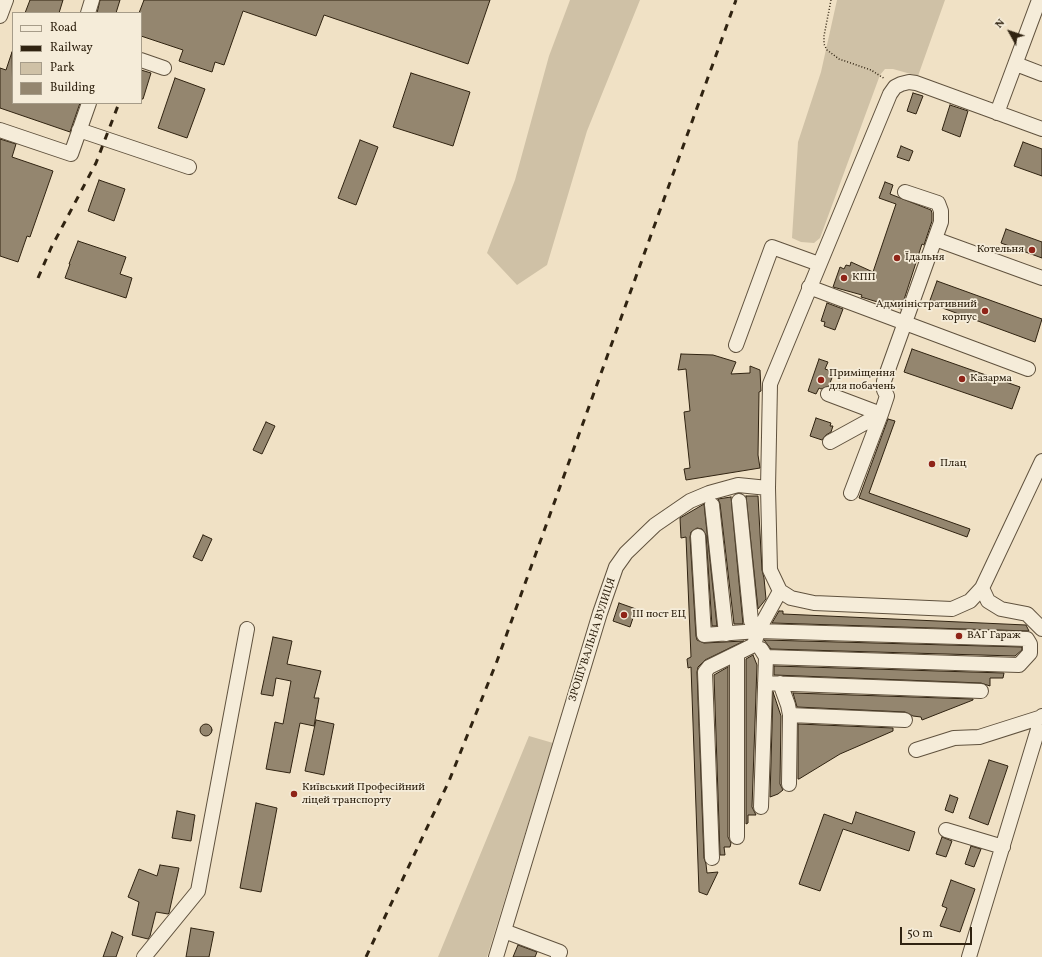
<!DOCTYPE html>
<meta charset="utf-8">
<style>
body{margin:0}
#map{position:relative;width:1042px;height:957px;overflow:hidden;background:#f0e1c5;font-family:Vollkorn,serif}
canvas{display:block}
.legend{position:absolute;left:12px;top:12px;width:130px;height:92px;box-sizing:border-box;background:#f5ecd9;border:1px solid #a69c89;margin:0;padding:5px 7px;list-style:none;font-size:12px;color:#302311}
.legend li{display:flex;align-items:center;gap:8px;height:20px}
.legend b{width:20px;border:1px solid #a69c89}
.north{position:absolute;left:990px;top:12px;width:40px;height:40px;-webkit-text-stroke:3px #f5ecd9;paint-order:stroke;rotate:310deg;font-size:11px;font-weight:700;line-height:16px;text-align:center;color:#302311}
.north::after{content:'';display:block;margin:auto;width:14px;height:18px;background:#302311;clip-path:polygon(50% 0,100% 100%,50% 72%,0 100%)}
.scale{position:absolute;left:900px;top:927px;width:72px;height:18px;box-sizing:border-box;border:2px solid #302311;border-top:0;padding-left:5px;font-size:12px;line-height:14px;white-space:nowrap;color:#302311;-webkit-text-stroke:3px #f5ecd9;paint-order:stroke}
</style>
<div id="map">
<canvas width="1042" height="957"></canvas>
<ul class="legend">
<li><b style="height:5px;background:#f5ecd9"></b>Road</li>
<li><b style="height:5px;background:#302311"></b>Railway</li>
<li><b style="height:11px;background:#cfc1a6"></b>Park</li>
<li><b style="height:11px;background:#94866f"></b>Building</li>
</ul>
<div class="north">N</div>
<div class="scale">50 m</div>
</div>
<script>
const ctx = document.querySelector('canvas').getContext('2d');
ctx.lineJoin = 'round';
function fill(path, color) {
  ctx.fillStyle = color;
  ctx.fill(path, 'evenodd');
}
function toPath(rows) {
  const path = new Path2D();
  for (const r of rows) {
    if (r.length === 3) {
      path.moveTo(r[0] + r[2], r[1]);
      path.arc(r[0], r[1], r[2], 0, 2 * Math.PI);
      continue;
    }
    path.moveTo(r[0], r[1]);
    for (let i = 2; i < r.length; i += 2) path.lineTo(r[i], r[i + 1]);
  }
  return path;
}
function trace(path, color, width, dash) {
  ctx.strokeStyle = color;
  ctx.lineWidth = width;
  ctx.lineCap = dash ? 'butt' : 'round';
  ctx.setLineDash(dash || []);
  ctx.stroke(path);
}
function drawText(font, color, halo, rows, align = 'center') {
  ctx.font = font + ' Vollkorn,serif';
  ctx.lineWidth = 3.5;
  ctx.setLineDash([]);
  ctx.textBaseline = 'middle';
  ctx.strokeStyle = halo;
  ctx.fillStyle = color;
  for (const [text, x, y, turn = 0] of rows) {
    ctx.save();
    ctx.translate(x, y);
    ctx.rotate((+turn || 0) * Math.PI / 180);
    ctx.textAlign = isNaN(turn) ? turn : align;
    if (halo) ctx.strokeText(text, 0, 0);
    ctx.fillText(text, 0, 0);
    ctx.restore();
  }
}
const green = toPath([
 [570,0,640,0,587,131,547,265,517,285,487,253,515,180,549,56],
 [837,0,945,0,918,76,893,69,885,69,880,75,820,238,814,243,801,242,792,238,798,142,821,72],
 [529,736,553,743,487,957,438,957]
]);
const building = toPath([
 [30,0,63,0,59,13,25,13,30,0],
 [100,0,120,0,116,13,97,13,100,0],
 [144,0,490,0,468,64,324,15,316,36,243,11,224,65,215,62,212,72,179,61,183,50,141,36,141,13,139,13,144,0],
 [12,52,13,103,80,103,70,132,0,108,0,68,6,70,12,52],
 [141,70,151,73,143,99,141,99,141,70],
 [411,73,470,92,453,146,393,127,411,73],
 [175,78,205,89,187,138,158,128,175,78],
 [913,93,923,96,916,114,907,111,913,93],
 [950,105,968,111,960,137,942,130,950,105],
 [0,139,16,144,12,157,53,171,30,237,27,236,18,262,0,256,0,139],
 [360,140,378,147,356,205,338,198,360,140],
 [1023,142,1042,149,1042,176,1014,166,1023,142],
 [901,146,913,151,909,161,897,157,901,146],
 [99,180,125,189,114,221,88,211,99,180],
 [885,182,893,185,890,194,931,210,932,213,932,221,924,245,922,244,901,309,861,297,862,295,833,287,840,267,844,269,846,265,850,266,851,262,873,272,896,204,879,198,885,182],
 [1006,229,1042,242,1042,258,1001,243,1006,229],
 [78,241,126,257,120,274,132,278,126,298,65,278,70,264,69,264,78,241],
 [937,281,1042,319,1035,342,929,303,937,281],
 [827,303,843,309,835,330,824,326,825,322,821,321,827,303],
 [912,349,1020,387,1012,409,904,372,912,349],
 [681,354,713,355,736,362,731,374,750,373,750,366,760,370,761,391,759,392,758,455,760,468,686,480,684,469,690,468,684,412,690,411,686,369,678,370,681,354],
 [819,359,828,362,825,369,834,372,829,386,821,389,819,388,816,394,808,391,819,359],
 [816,418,831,423,830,426,833,426,831,432,826,435,822,440,810,436,816,418],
 [888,419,895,421,869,493,970,529,967,537,859,498,888,419],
 [266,422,275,426,262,454,253,450,266,422],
 [746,496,758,496,762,570,764,578,766,599,758,609,746,496],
 [731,497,743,624,734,624,720,504,718,499,731,497],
 [704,504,717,626,712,626,706,535,702,529,697,528,691,532,690,537,696,636,697,640,704,643,744,641,705,660,698,667,697,672,704,858,706,864,707,873,718,872,707,895,699,892,691,667,688,668,687,659,691,657,686,537,681,538,680,518,704,504],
 [203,535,212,539,202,561,193,557,203,535],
 [619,603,636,609,630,627,613,621,619,603],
 [779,611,783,611,783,614,1026,625,1029,631,772,623,779,611],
 [273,637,292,641,287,664,321,671,314,698,319,698,314,726,300,723,290,773,266,769,275,722,283,724,291,681,276,678,273,696,261,694,273,637],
 [764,640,1022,647,1022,650,1015,656,771,649,764,640],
 [753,655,757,665,752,807,756,815,748,815,748,823,746,824,746,659,753,655],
 [774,666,1004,673,1003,678,990,678,990,686,981,683,774,675,774,666],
 [728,667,728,837,731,843,730,847,724,847,725,855,720,855,714,675,728,667],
 [773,692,781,716,780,784,783,790,778,794,770,797,773,692],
 [793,693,973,699,973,700,922,720,921,717,913,716,905,712,797,707,793,693],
 [316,720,334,724,324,775,305,771,316,720],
 [206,730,6],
 [798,724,893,728,893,731,840,754,799,779,798,779,798,724],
 [989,760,1008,766,988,825,969,818,989,760],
 [950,795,958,798,953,813,945,810,950,795],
 [256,803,277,808,261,892,240,888,256,803],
 [177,811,195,815,191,841,172,838,177,811],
 [856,812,915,832,909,851,843,829,820,891,799,884,824,814,852,824,856,812],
 [942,837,952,841,946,857,936,854,942,837],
 [971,846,981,849,974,867,965,864,971,846],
 [160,865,179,868,169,913,168,914,156,912,150,936,148,939,132,935,139,902,128,897,139,869,157,876,160,865],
 [951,880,975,889,960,932,940,926,947,908,942,906,951,880],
 [191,928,214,932,209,957,186,957,191,928],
 [112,932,123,937,116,957,103,957,112,932],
 [518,945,537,952,535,957,513,957,518,945]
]);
const path = toPath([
 [831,0,824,36,824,44,827,50,839,59,871,70,885,79]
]);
const minor = toPath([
 [88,13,92,0],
 [0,16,6,0],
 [141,60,164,68],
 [1016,64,1042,74],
 [997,113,1039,0],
 [1042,129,916,83,909,82,901,84,895,87,890,94,770,384,768,488,770,570,780,591,791,598,814,603,952,609,970,601,982,588,1042,461],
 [0,130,71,154,89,103],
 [79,130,189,167],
 [935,239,1042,278],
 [809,287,1028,369],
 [736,345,772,247,819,264],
 [828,394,881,414,887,396,884,390,884,381,941,222,941,211,938,203,905,192],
 [830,442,881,414,851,493],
 [739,501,751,621,758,631,1027,639,1030,644,1030,653,1019,665,766,657],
 [712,505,726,634],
 [698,536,704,635,758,631],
 [982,588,988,601,1001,609,1027,614,1042,629],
 [737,654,737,837],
 [765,683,981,691],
 [780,683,788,705,790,715,789,784],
 [790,715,905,720],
 [916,750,954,738,979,737,1042,717],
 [761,807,766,657,761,649],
 [946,830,1003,847],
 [712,858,705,672,709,667,754,645,758,631,780,591],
 [504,931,560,952,558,957],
 [144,957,198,891,247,629],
 [496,957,600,613,616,567,626,553,655,525,690,501,709,493,738,485,768,488],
 [969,957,1042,716]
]);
const rail = toPath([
 [38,278,51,248,96,163,119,103],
 [366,957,449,781,497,661,736,0]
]);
const markers = [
 [1032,250,4,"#8f2418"],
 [897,258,4,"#8f2418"],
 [844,278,4,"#8f2418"],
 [985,311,4,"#8f2418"],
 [962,379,4,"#8f2418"],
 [821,380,4,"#8f2418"],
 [932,464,4,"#8f2418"],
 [624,615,4,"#8f2418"],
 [959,636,4,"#8f2418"],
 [294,794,4,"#8f2418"]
];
const poiNames = [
 ["Котельня",1024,250,"right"],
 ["Їдальня",905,258],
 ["КПП",852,278],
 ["Адмиіністративний",977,305,"right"],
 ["корпус",977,318,"right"],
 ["Приміщення",829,374],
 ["для побачень",829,387],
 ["Казарма",970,379],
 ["Плац",940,464],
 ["III пост ЕЦ",632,615],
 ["ВАГ Гараж",967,636],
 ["Київський Професійний",302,788],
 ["ліцей транспорту",302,801]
];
const streetNames = [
 ["ЗРОШУВАЛЬНА ВУЛИЦЯ",593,640,-72]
];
fill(green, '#cfc1a6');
fill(building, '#94866f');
trace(building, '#302311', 1);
trace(minor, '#60523e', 16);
trace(path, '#302311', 1.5, [1, 2]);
trace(minor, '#f5ecd9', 14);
trace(rail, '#302311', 3, [7, 7]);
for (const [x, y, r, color] of markers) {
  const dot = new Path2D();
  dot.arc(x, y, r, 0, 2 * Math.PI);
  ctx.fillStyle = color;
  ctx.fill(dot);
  trace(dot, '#f5ecd9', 1.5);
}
drawText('11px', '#302311', '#f5ecd9', poiNames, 'left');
drawText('11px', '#302311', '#f5ecd9', streetNames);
</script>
